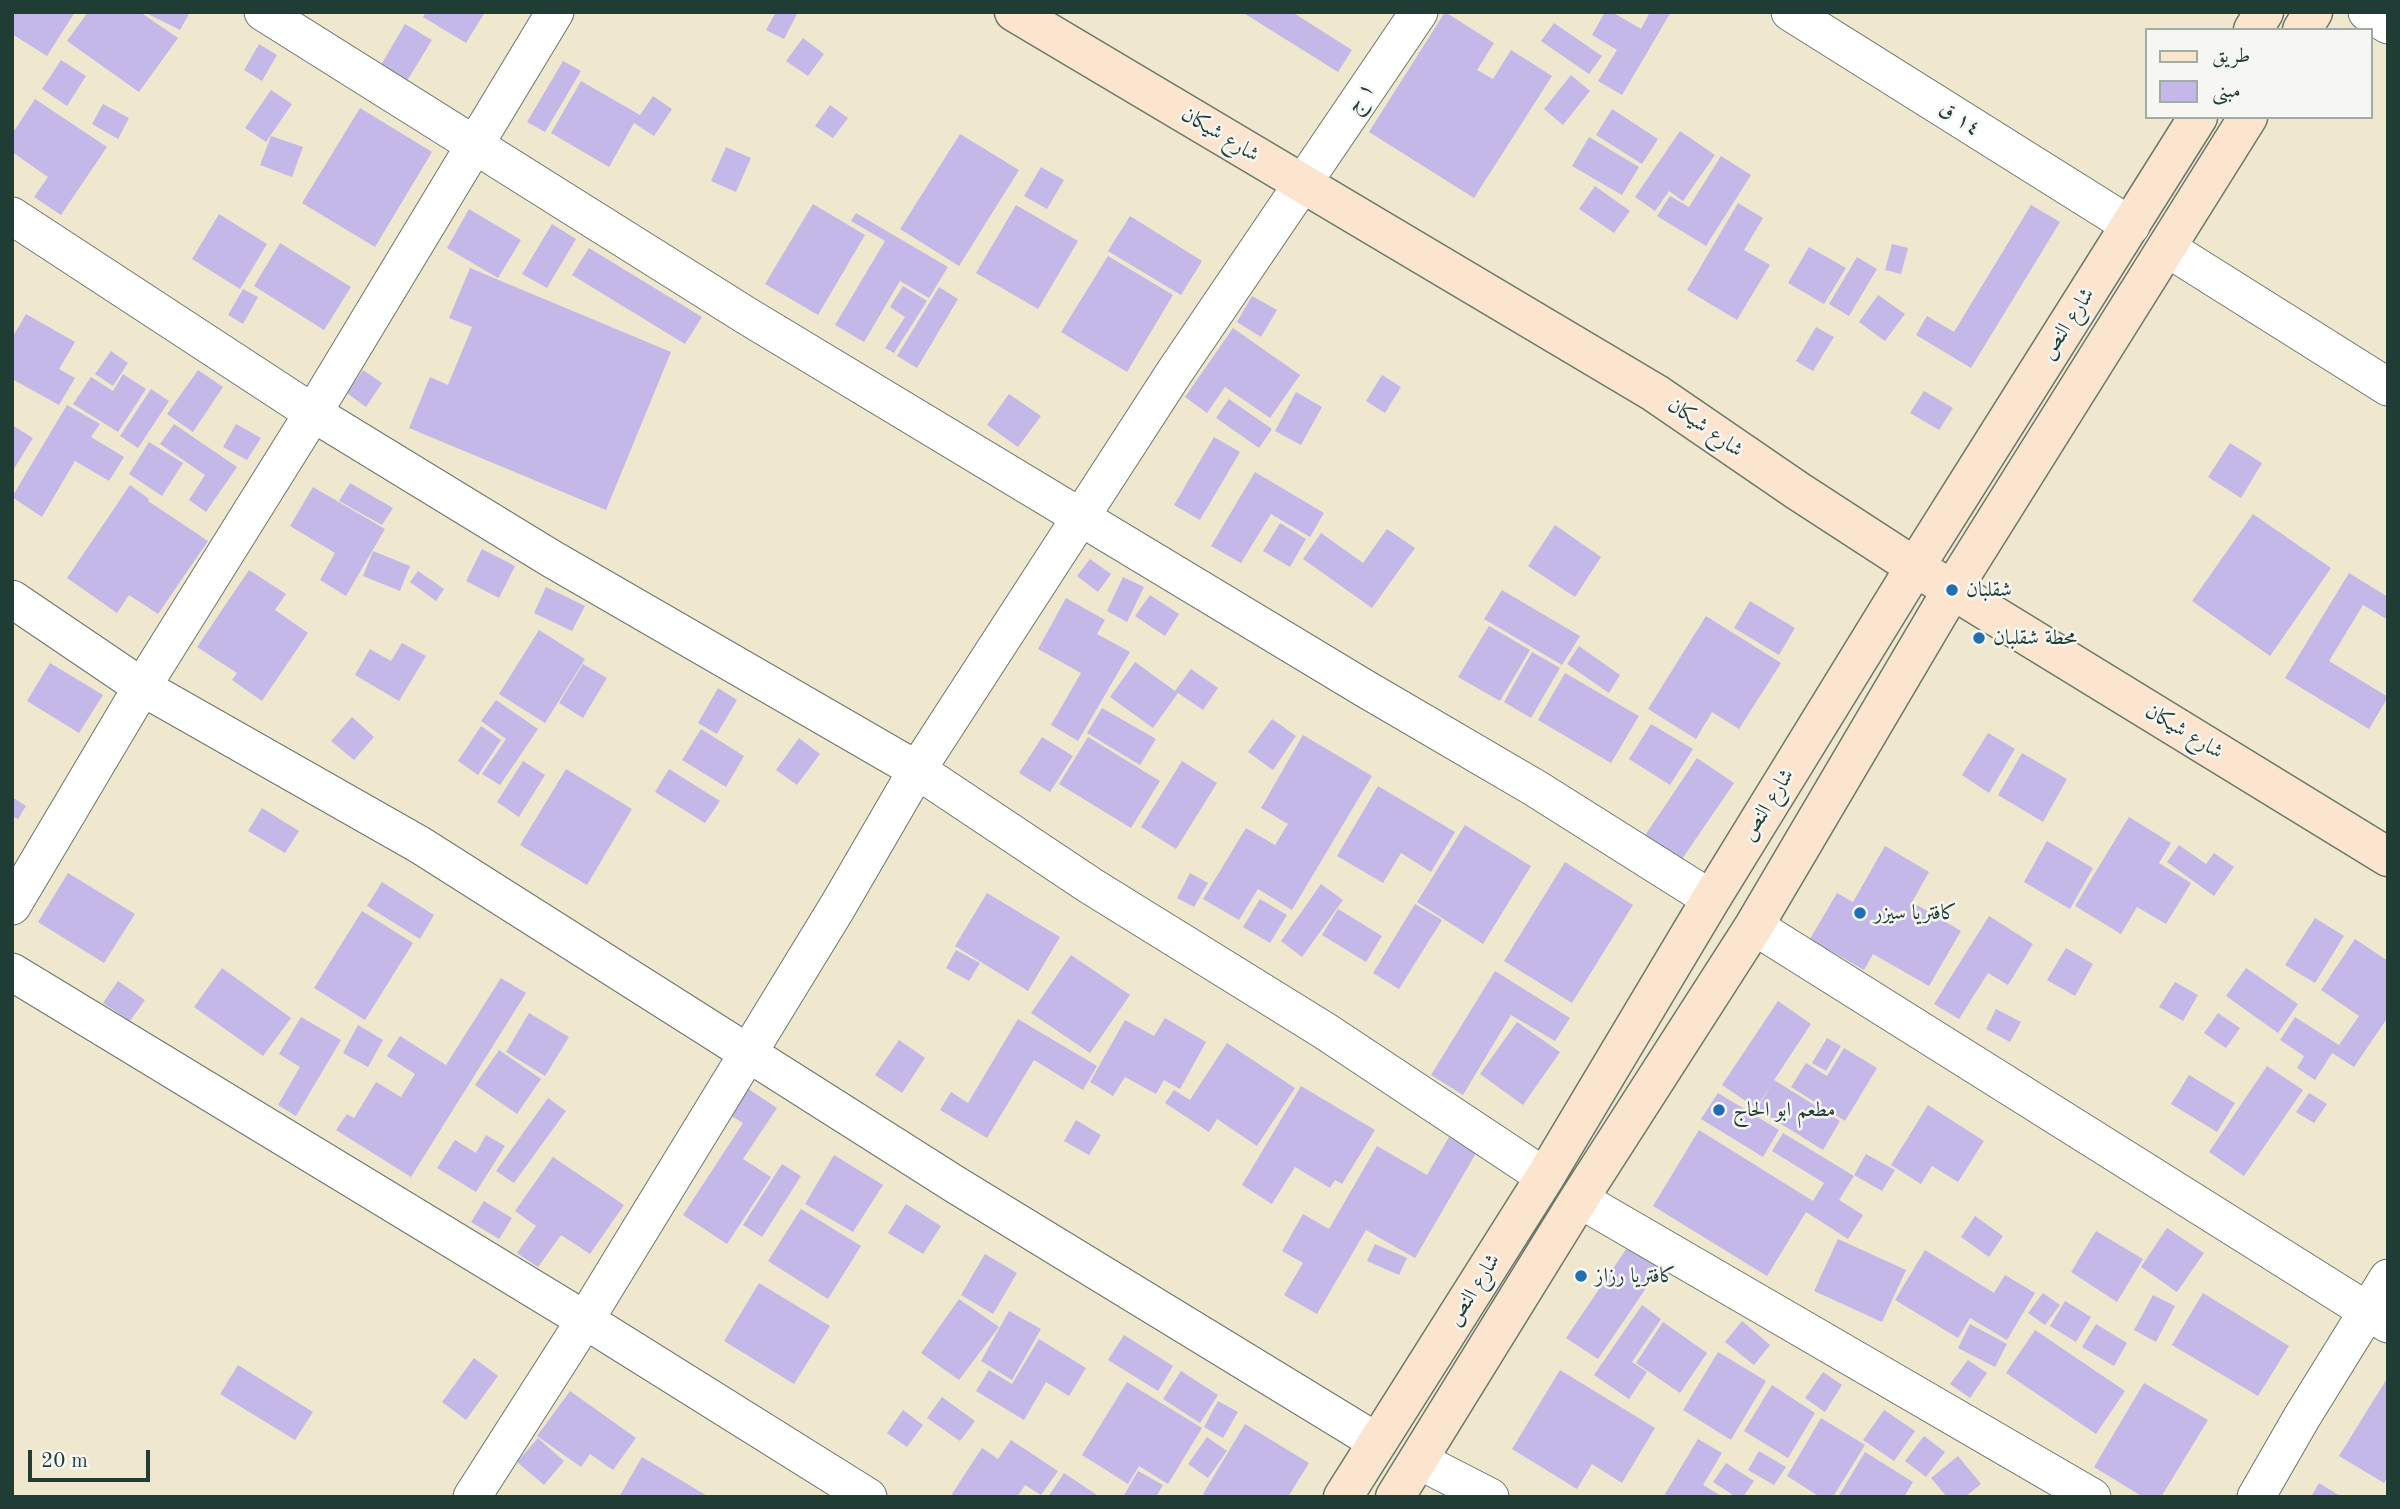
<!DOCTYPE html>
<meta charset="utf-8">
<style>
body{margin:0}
#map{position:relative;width:2400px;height:1509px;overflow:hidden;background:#f0e7cf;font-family:"Old Standard TT",Amiri,serif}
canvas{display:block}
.frame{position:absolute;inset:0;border:14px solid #1f3d34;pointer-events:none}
.legend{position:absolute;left:2145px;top:28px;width:228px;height:91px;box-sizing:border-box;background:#f6f6f2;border:2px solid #a0aca6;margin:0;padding:9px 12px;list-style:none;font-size:21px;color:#1f3d34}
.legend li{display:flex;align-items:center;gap:14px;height:35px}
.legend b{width:35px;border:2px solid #a0aca6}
.scale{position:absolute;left:28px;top:1450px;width:122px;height:32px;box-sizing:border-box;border:4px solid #1f3d34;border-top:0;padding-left:9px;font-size:21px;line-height:24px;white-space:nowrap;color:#1f3d34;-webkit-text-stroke:5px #f6f6f2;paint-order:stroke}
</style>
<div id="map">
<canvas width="2400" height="1509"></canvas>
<div class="frame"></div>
<ul class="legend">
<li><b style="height:9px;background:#fce5cf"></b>طريق</li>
<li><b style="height:19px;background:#c4b8e9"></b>مبنى</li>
</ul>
<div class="scale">20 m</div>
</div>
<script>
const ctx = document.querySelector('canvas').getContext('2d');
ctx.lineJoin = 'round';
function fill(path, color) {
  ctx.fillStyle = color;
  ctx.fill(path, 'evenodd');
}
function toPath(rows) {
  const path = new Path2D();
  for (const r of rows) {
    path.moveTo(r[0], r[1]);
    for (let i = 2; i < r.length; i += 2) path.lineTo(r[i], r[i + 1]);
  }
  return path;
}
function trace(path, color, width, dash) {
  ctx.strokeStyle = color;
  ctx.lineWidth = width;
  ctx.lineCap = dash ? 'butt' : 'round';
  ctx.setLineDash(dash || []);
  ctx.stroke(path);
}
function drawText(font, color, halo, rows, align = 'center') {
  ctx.font = font + ' "Old Standard TT",Amiri,serif';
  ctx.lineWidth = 5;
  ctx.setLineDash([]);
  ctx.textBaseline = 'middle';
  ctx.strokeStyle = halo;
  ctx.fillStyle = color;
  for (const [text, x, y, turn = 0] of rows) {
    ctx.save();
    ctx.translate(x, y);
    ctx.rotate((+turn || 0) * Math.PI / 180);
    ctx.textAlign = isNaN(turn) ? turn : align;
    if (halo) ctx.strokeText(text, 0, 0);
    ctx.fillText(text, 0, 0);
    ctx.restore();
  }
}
const building = toPath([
 [12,12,75,12,47,56,12,34],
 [88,12,140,12,178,38,139,92,67,41],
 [144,12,190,12,180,30],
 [426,12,485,12,466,43,423,17],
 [776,12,797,14,784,39,766,30],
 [1242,12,1292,12,1352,50,1338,72],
 [1445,12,1494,43,1477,70,1493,79,1511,50,1552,76,1474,198,1369,132],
 [1605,12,1612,12,1641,29,1650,12,1671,12,1622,95,1598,81,1617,50,1592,35],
 [1554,23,1602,56,1589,74,1541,41],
 [405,24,432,40,407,81,381,65],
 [803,38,824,54,808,76,786,61],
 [259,44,277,55,262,81,244,70],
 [61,60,86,76,67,106,42,89],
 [563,61,581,71,545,132,527,122],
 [1571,75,1590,91,1563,125,1544,109],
 [581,81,640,115,653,96,672,109,654,136,634,123,609,167,551,133],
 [271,90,292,104,266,142,245,128],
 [35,99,107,147,61,215,34,197,48,177,12,152,12,134],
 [103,104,129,118,118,139,92,124],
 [830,105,848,118,833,138,815,126],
 [360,108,432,152,375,247,302,203],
 [1612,109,1658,139,1642,164,1596,135],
 [1680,131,1715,155,1683,201,1669,191,1655,211,1635,197],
 [960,134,1019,170,959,266,900,229],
 [271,136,303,147,292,177,260,165],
 [1589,137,1639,167,1622,195,1572,166],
 [726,147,751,158,736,192,711,181],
 [1721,156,1751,175,1706,246,1657,216,1670,196,1689,207],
 [1041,167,1064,180,1047,209,1024,196],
 [1595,186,1630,211,1614,233,1579,209],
 [1738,203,1763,218,1744,250,1770,265,1737,320,1687,290],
 [813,204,865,235,818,315,765,284],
 [1016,205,1078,241,1038,309,976,273],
 [2031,205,2060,222,1971,368,1916,335,1927,316,1954,332],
 [469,209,521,240,498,278,447,248],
 [856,213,948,267,929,298,900,281,864,342,835,325,885,241,851,221],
 [219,214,267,244,240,289,192,259],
 [1130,216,1202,261,1181,295,1108,251],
 [552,224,576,239,547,288,522,274],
 [280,243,351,287,324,330,254,286],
 [1892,244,1908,248,1901,274,1885,270],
 [1809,247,1846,268,1824,304,1788,283],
 [589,248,702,317,685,344,572,275],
 [1108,256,1173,295,1127,372,1061,332],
 [1857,257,1877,269,1849,316,1829,304],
 [470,268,671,352,606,510,409,428,430,377,448,385,472,327,449,318],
 [903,286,927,301,894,353,885,348,905,317,890,307],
 [939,287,958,299,917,368,897,356],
 [243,289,258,297,243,324,228,315],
 [1878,295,1905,314,1885,341,1859,322],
 [1252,296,1277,310,1261,337,1237,322],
 [26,314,75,342,59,369,75,378,59,405,12,379,12,338],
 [1816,327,1834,337,1813,371,1796,361],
 [1233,328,1300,375,1270,418,1225,387,1207,413,1185,397],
 [111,351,128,363,113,386,95,374],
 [198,370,223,387,193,432,167,414],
 [363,370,382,383,366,407,347,393],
 [123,374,146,389,118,432,73,404,91,377,113,391],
 [1382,375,1401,387,1385,413,1366,401],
 [151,389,169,401,138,448,120,436],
 [1924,391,1953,408,1939,430,1910,413],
 [1296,392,1322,407,1301,445,1275,431],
 [1009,394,1041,416,1018,447,987,425],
 [1229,399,1272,429,1259,448,1216,418],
 [67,405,100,424,91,437,124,457,109,481,75,461,42,517,12,497],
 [174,424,237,467,206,512,189,500,205,475,160,444],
 [236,424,261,438,247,460,223,447],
 [12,425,33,438,12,472],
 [1214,437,1240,452,1200,520,1174,505],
 [149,442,183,463,162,496,129,474],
 [2230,443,2262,463,2241,498,2208,477],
 [1255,472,1324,513,1310,537,1271,514,1241,563,1211,546],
 [350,483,393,508,382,525,339,501],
 [130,485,149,499,148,501,208,541,158,614,129,595,117,613,67,578],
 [313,487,385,529,346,596,320,580,335,553,290,526],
 [2253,514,2331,568,2270,656,2192,601],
 [1280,523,1306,539,1290,567,1263,551],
 [1555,525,1601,557,1575,597,1528,566],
 [1387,529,1415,548,1372,608,1303,559,1321,533,1363,563],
 [482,549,515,566,499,598,466,581],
 [373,551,410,566,400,591,363,576],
 [1090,559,1111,574,1098,592,1077,576],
 [249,570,286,594,275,610,308,633,262,701,232,680,237,673,197,647],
 [418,571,444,589,436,601,410,582],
 [2349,573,2388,597,2388,620,2363,605,2329,661,2388,697,2369,729,2285,678],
 [1123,577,1144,587,1127,622,1107,611],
 [546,587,585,606,572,631,534,613],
 [1502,590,1580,636,1562,665,1484,619],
 [1150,595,1179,614,1165,636,1135,616],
 [1066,598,1105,620,1097,634,1130,652,1078,741,1051,725,1081,673,1038,649],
 [1750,601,1795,628,1779,655,1734,628],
 [1706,616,1781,663,1739,729,1712,712,1696,739,1648,709],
 [1489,626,1530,650,1500,701,1458,677],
 [539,630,585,659,545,723,499,694],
 [402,643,426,656,399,701,355,675,370,649,391,661],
 [1579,646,1620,675,1609,693,1567,664],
 [1532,652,1560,668,1531,718,1504,702],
 [1135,662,1175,691,1191,669,1218,688,1203,710,1178,693,1153,728,1110,697],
 [50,663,103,695,79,733,27,701],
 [583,664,607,678,583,718,559,703],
 [1565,673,1639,716,1611,763,1538,720],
 [718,688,737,700,717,734,698,723],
 [496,700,538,729,500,785,482,774,506,739,481,721],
 [1102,708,1156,739,1140,765,1087,733],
 [352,717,374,737,354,760,331,741],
 [1272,719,1296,736,1273,770,1248,752],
 [1651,724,1693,749,1670,785,1629,759],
 [481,726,501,740,478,775,458,761],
 [701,729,744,756,726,787,682,760],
 [1988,733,2015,749,1989,793,1962,775],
 [1303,735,1372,776,1292,910,1258,889,1239,920,1203,899,1246,828,1275,845,1288,824,1261,808],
 [1042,737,1073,756,1050,792,1019,773],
 [1088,737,1160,781,1131,828,1059,784],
 [799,738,820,754,797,785,776,770],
 [2022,753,2067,779,2043,822,1998,795],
 [1697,758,1734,783,1678,865,1642,840],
 [523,761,545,775,519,817,497,802],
 [1182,761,1217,783,1176,849,1141,827],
 [566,769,632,809,587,885,520,845],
 [669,769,720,801,705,823,655,792],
 [1378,786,1455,832,1431,872,1401,853,1383,883,1337,856],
 [12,797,26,806,18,819,12,816],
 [262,808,299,831,285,853,248,831],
 [2129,817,2171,843,2159,863,2191,883,2166,924,2137,907,2121,934,2075,906],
 [1465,825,1531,866,1483,944,1417,902],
 [2047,841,2093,868,2070,909,2024,882],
 [2179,845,2206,864,2214,853,2234,867,2214,896,2167,862],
 [1885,846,1929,872,1912,902,1961,931,1929,986,1873,954,1864,970,1810,939,1837,893,1853,902],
 [1565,862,1633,905,1572,1003,1504,961],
 [68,873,135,914,104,963,38,922],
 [1190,873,1208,883,1194,907,1177,898],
 [382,882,434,915,420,939,367,906],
 [1321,884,1343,900,1302,957,1281,941],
 [987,893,1060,937,1028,991,955,946],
 [1260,899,1287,915,1270,943,1243,927],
 [1415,904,1442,920,1399,989,1373,973],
 [1338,909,1382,936,1366,962,1322,935],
 [362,911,413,943,365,1020,314,988],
 [1989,916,2033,944,2008,985,1988,973,1959,1019,1934,1004],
 [2315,918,2344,936,2315,983,2285,965],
 [2355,939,2388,961,2388,1017,2354,1067,2332,1053,2315,1080,2297,1068,2304,1056,2280,1040,2295,1017,2339,1045,2359,1016,2321,990],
 [2066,948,2093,964,2075,996,2047,980],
 [956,950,980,963,969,981,946,968],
 [1071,955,1130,995,1090,1053,1031,1013],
 [222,968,291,1018,263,1056,194,1007],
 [2246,968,2298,1004,2278,1033,2226,996],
 [1495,971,1570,1018,1555,1041,1511,1015,1463,1095,1431,1075],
 [501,978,526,993,411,1177,336,1130,347,1114,354,1118,376,1082,401,1097,415,1074,387,1056,400,1036,446,1065],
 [118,981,145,1000,130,1021,103,1003],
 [2175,982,2198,995,2183,1021,2159,1007],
 [1778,1001,1811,1024,1774,1080,1840,1121,1823,1150,1757,1109,1771,1085,1756,1108,1722,1085],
 [1996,1009,2021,1022,2010,1042,1986,1029],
 [529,1013,569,1037,545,1076,506,1052],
 [2218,1013,2240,1028,2226,1048,2204,1033],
 [301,1017,341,1040,296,1116,278,1105,300,1067,279,1054],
 [1165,1018,1206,1042,1180,1089,1164,1080,1156,1094,1125,1077,1113,1096,1090,1082,1125,1020,1154,1036],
 [1018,1019,1097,1066,1083,1090,1034,1060,987,1138,940,1110,951,1092,968,1103],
 [1517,1022,1560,1052,1523,1105,1480,1074],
 [358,1025,383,1040,368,1067,343,1053],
 [1827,1038,1841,1046,1826,1071,1812,1063],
 [899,1040,925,1058,902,1093,875,1075],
 [1227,1043,1295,1088,1257,1146,1217,1119,1209,1132,1165,1103,1174,1090,1190,1100],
 [1844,1048,1877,1068,1845,1121,1791,1087,1806,1063,1827,1076],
 [499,1050,541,1079,517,1114,475,1085],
 [2267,1066,2303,1090,2244,1176,2209,1152],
 [2189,1075,2235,1103,2217,1132,2171,1104],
 [1301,1086,1375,1130,1342,1184,1335,1180,1330,1188,1295,1167,1272,1204,1242,1185],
 [747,1088,777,1108,743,1159,771,1177,727,1244,683,1215,743,1123,730,1115],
 [1718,1093,1779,1130,1763,1157,1701,1119],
 [2309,1093,2327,1104,2314,1123,2296,1112],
 [548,1098,566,1111,514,1183,496,1171],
 [1928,1105,1984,1141,1958,1182,1932,1166,1921,1184,1891,1165],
 [1076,1120,1101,1135,1089,1155,1064,1141],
 [1699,1130,1813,1201,1824,1183,1772,1151,1783,1133,1854,1176,1839,1200,1863,1215,1848,1239,1806,1212,1767,1276,1653,1206],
 [486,1135,505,1146,476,1192,437,1168,455,1140,476,1153],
 [1449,1137,1476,1153,1415,1258,1366,1230,1317,1314,1284,1295,1303,1263,1282,1251,1303,1214,1329,1229,1377,1146,1427,1175],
 [1866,1154,1895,1170,1882,1191,1854,1175],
 [834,1155,883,1185,853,1232,805,1204],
 [553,1157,624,1205,590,1254,561,1235,538,1267,517,1253,536,1226,515,1211],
 [782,1164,801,1176,762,1237,743,1225],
 [484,1201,512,1218,499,1239,471,1222],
 [906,1204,941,1226,923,1254,888,1233],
 [801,1209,861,1246,828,1299,768,1261],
 [1975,1216,2003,1236,1989,1257,1961,1237],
 [2167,1228,2204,1253,2177,1292,2141,1267],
 [2096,1231,2143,1259,2117,1302,2071,1272],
 [1633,1239,1665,1260,1598,1359,1566,1338],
 [1838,1239,1906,1270,1882,1322,1814,1291],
 [1375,1244,1407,1258,1399,1275,1367,1261],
 [1925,1250,1994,1293,2005,1275,2035,1293,2007,1340,1970,1318,1958,1338,1895,1300],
 [985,1254,1017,1273,993,1314,961,1295],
 [759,1283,830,1326,794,1384,724,1341],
 [2043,1293,2060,1305,2045,1325,2028,1313],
 [2203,1293,2289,1346,2258,1396,2172,1345],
 [2153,1295,2175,1306,2156,1342,2134,1330],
 [959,1299,999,1327,959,1380,921,1353],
 [2065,1301,2091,1317,2076,1342,2050,1326],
 [1642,1305,1661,1319,1632,1362,1647,1372,1629,1399,1594,1375],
 [1009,1311,1041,1329,1012,1380,981,1361],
 [1742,1321,1770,1345,1754,1365,1725,1342],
 [1663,1322,1707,1353,1680,1393,1636,1363],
 [1970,1324,2007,1344,1995,1367,1958,1348],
 [2096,1324,2127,1343,2114,1366,2082,1347],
 [2035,1330,2125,1391,2096,1434,2006,1373],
 [1124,1335,1173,1366,1158,1391,1108,1360],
 [1039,1339,1086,1368,1069,1396,1046,1382,1024,1420,976,1391,989,1370,1012,1384],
 [1718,1352,1766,1381,1731,1440,1683,1410],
 [474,1358,498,1376,466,1420,442,1402],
 [1968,1360,1987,1373,1970,1398,1950,1384],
 [238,1365,313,1412,295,1440,220,1394],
 [1560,1370,1655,1428,1622,1483,1592,1464,1577,1489,1512,1449],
 [1181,1371,1218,1395,1200,1423,1163,1399],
 [1823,1372,1842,1385,1825,1412,1805,1398],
 [2388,1377,2388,1476,2384,1483,2339,1456],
 [1127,1382,1202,1428,1168,1484,1139,1466,1128,1484,1082,1455],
 [2144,1383,2208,1420,2161,1497,2143,1497,2094,1467],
 [1772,1385,1815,1413,1788,1458,1744,1431],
 [570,1391,636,1438,613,1470,590,1454,581,1467,537,1436],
 [942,1397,975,1421,960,1441,927,1418],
 [1218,1401,1238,1412,1223,1438,1204,1427],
 [903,1410,923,1425,907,1447,887,1433],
 [1884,1410,1915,1431,1894,1461,1863,1440],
 [1821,1418,1865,1445,1833,1497,1820,1497,1787,1476],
 [1245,1424,1309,1463,1288,1497,1208,1497,1203,1494],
 [1924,1436,1945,1452,1926,1477,1905,1461],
 [1207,1437,1227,1451,1208,1478,1188,1464],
 [538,1438,564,1461,544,1485,517,1462],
 [1698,1439,1722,1453,1703,1485,1723,1497,1669,1497,1665,1494],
 [1011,1440,1058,1471,1041,1495,1025,1485,1017,1497,950,1497,982,1448,998,1459],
 [1759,1451,1786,1467,1774,1485,1748,1470],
 [1865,1452,1913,1482,1904,1497,1838,1497],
 [1958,1456,1981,1484,1965,1497,1947,1497,1931,1478],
 [642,1457,709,1497,619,1497],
 [1726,1463,1754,1481,1743,1497,1736,1497,1713,1482],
 [1138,1471,1163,1485,1156,1497,1123,1497],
 [1064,1473,1100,1497,1048,1497],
 [2319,1483,2342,1497,2311,1497]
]);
const street = toPath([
 [263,12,747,316,1364,688,1535,788,1711,899],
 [1790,12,2131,226],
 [2367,12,2388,25],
 [12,216,313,413,552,559,917,770,1091,886,1325,1031,1545,1177],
 [2167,248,2388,387],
 [12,599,142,687,420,845,956,1185,1377,1442],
 [12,906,142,687,313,413,555,12],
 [1754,926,2388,1324],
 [12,972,585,1320,868,1497],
 [1579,1199,2092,1497],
 [1418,1460,1490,1497],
 [472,1497,585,1320,838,906,917,770,1174,373,1419,12],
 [2256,1497,2302,1417,2388,1278]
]);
const secondary = toPath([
 [1014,12,1655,393,1798,491,1915,567,2388,857],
 [2253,30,2264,12],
 [2302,30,2313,12],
 [1343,1497,1545,1177,1711,899,1915,567,2198,117],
 [1395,1497,1579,1199,1754,926,1952,590,2248,117]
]);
const markers = [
 [1952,590,7,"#1f6fb2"],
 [1979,638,7,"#1f6fb2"],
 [1860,913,7,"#1f6fb2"],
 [1719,1110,7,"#1f6fb2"],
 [1581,1276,7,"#1f6fb2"]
];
const streetNames = [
 ["١ ج",1360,98,-55],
 ["١٤ ق",1960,119,32],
 ["شارع شيكان",1220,135,31],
 ["شارع النص",2068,324,-57],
 ["شارع شيكان",1705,428,35],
 ["شارع شيكان",2184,732,31],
 ["شارع النص",1768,805,-58],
 ["شارع النص",1474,1290,-58]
];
const poiNames = [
 ["شقلبان",1966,590],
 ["محطة شقلبان",1993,638],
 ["كافتريا سيزر",1874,913],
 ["مطعم ابو الحاج",1733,1110],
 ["كافتريا رزاز",1595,1276]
];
fill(building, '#c4b8e9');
trace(street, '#68786a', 39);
trace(secondary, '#68786a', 41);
trace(street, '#fff', 37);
trace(secondary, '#fce5cf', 38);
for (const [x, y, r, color] of markers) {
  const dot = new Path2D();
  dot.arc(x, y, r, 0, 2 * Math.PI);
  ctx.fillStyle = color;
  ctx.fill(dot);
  trace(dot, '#f6f6f2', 2.5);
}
drawText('21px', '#1f3d34', '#f6f6f2', streetNames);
drawText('21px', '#1f3d34', '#f6f6f2', poiNames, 'left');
</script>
